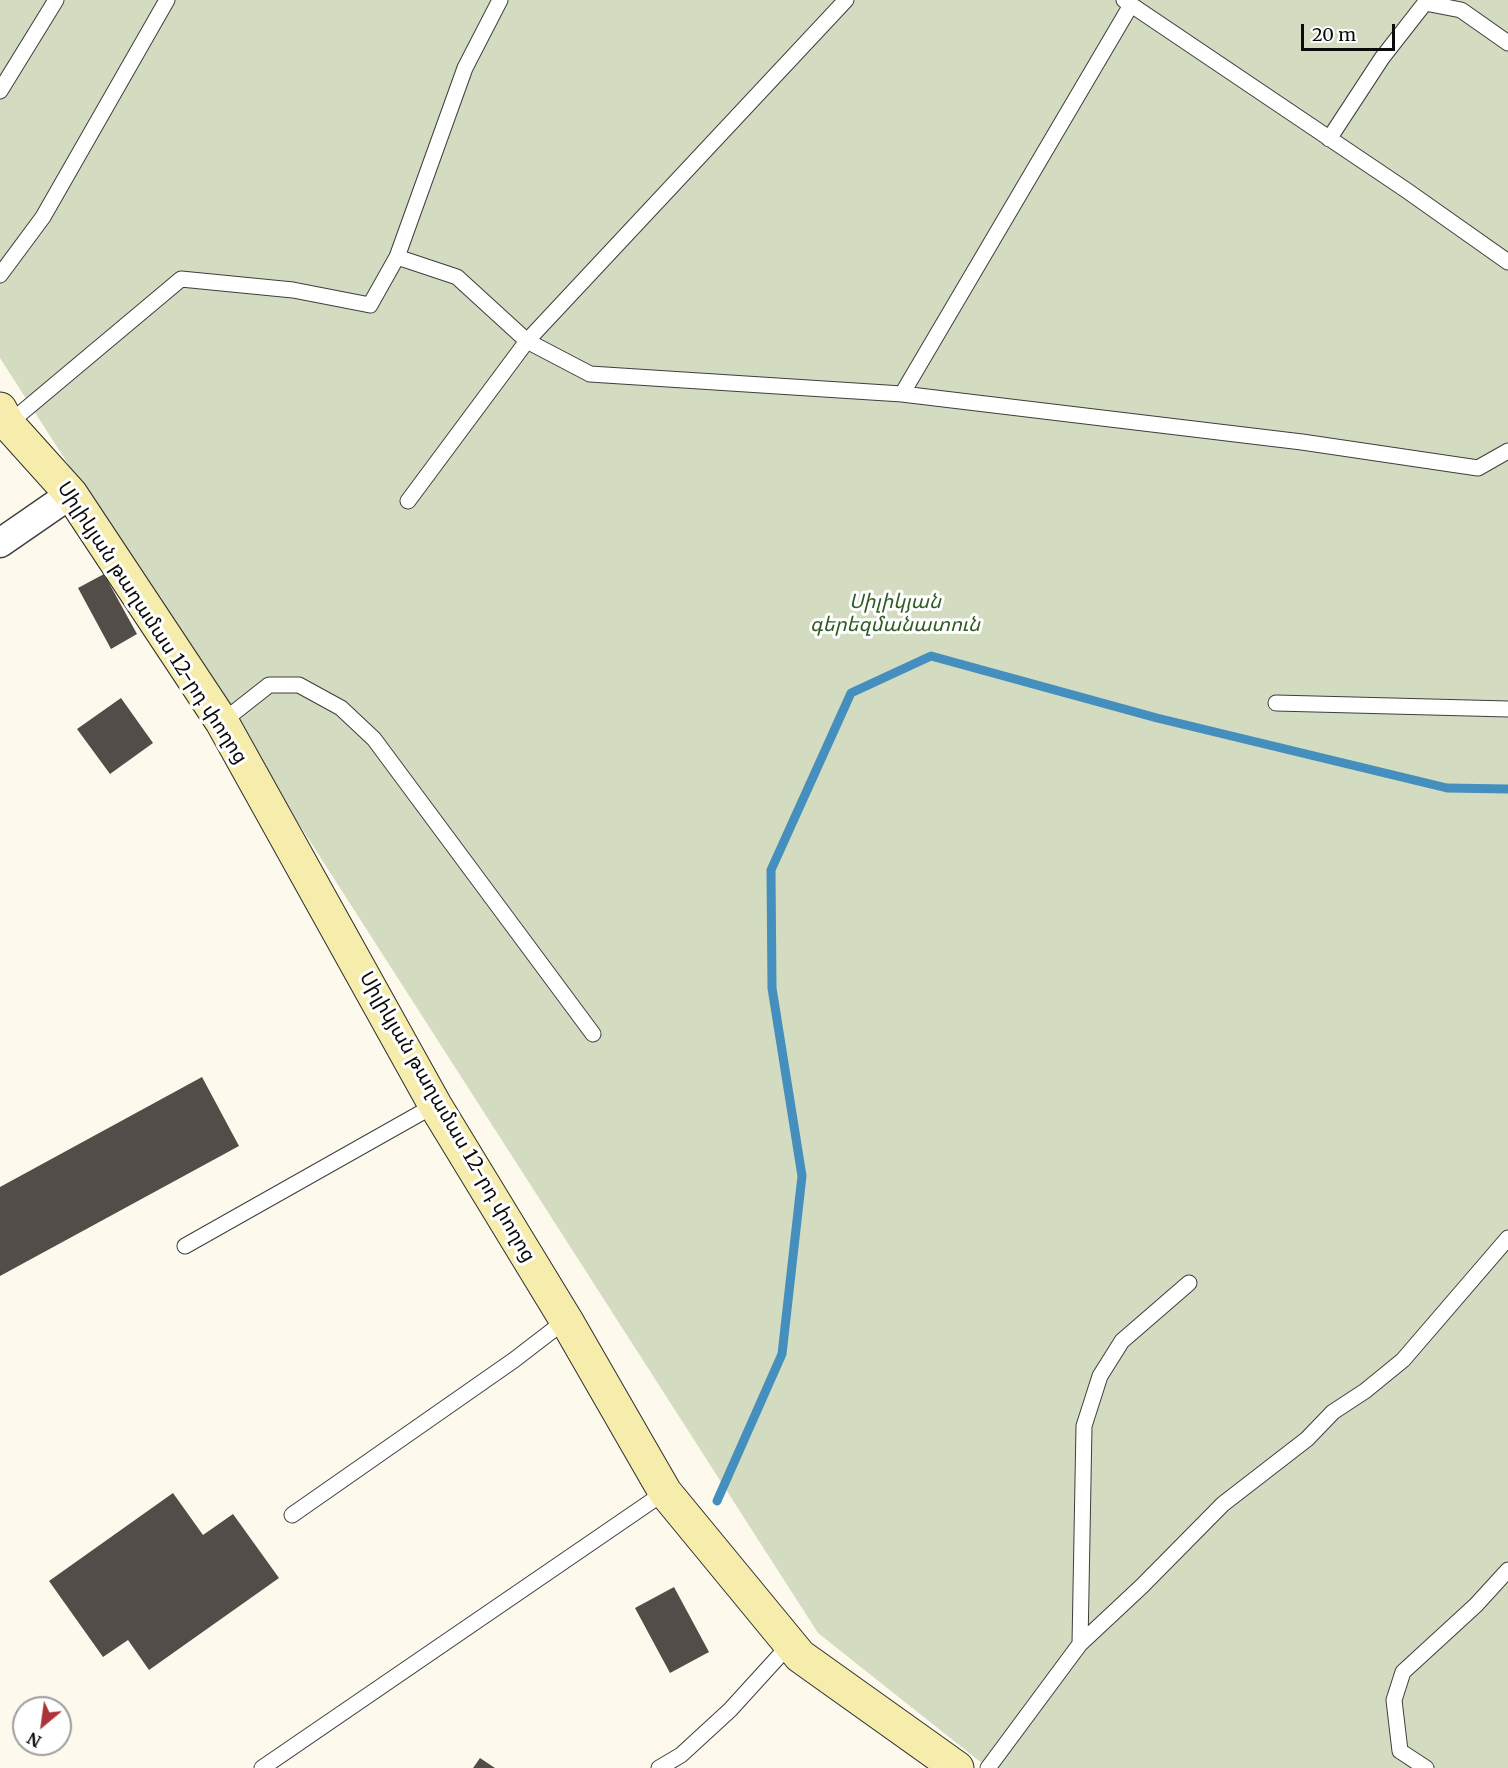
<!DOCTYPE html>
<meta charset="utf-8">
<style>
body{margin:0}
#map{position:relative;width:1508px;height:1768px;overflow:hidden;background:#fdf9ec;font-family:Merriweather,serif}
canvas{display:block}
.north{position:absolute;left:12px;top:1696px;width:60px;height:60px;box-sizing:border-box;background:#fff;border:2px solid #9d9d9d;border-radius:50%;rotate:209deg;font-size:16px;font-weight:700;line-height:24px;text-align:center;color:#0b0b0b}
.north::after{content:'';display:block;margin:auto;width:21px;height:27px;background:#ac333a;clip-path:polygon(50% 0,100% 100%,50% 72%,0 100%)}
.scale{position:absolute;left:1301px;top:24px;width:94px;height:27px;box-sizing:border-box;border:3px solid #0b0b0b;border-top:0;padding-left:8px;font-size:18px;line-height:21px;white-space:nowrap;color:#0b0b0b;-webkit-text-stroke:4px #fff;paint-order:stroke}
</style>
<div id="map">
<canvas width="1508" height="1768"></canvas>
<div class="north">N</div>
<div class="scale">20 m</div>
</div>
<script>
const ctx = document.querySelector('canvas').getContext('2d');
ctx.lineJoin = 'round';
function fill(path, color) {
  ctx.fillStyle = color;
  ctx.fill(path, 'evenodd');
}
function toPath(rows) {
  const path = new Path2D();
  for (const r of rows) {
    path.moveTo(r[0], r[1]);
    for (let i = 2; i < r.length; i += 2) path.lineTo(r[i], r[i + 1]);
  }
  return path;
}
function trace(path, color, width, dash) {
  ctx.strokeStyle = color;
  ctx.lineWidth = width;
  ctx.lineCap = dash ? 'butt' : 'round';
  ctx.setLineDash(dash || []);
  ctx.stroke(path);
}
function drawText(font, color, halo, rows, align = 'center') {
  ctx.font = font + ' Merriweather,"Noto Sans Armenian",serif';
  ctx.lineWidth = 6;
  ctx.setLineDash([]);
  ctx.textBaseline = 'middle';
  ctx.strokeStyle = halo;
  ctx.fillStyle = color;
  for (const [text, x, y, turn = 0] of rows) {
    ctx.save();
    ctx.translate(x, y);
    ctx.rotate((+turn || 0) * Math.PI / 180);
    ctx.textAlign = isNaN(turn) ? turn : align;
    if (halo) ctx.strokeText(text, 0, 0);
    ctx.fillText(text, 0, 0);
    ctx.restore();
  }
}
const cemetery = toPath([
 [0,0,1508,0,1508,1768,988,1768,818,1633,0,358]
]);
const stream = toPath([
 [717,1501,782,1354,802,1176,772,988,771,870,851,693,931,656,1157,718,1447,788,1508,789]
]);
const building = toPath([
 [104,574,137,634,111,649,78,588],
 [121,698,153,743,110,774,77,729],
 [202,1077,239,1146,0,1276,0,1187],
 [173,1493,203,1535,233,1514,279,1578,149,1670,128,1640,103,1657,49,1581],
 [674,1587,709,1652,670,1673,635,1608],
 [480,1758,495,1768,473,1768]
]);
const service = toPath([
 [1124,0,1406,190,1508,262],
 [0,91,56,0],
 [1329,139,1382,58,1425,3,1461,10,1508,43],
 [397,257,465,68,500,0],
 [0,275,43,217,167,0],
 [902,394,1131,5],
 [8,424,181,279,293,290,370,305,397,257,457,277,527,341,590,374,902,394,1302,442,1478,468,1508,451],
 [408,501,527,341,846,0],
 [1276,703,1508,709],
 [222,722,269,685,299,685,341,708,374,739,593,1034],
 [185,1246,435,1105],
 [292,1515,514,1360,566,1320],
 [1080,1644,1084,1426,1100,1376,1122,1341,1189,1283],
 [262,1768,665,1492],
 [659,1768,681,1755,730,1710,791,1643],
 [988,1768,1080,1644,1142,1586,1223,1504,1307,1439,1333,1412,1365,1391,1403,1360,1508,1238],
 [1426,1768,1400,1751,1394,1700,1403,1672,1476,1605,1508,1570]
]);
const minor = toPath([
 [0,543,71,494]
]);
const secondary = toPath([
 [0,409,8,424,71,494,222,722,435,1105,566,1320,665,1492,800,1656,957,1768]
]);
const parkNames = [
 ["Սիլիկյան",895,602],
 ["գերեզմանատուն",895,625]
];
const streetNames = [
 ["Սիլիկյան թաղամաս 12-րդ փողոց",152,623,57],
 ["Սիլիկյան թաղամաս 12-րդ փողոց",447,1117,60]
];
fill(cemetery, '#d3dcc0');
trace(stream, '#458fbe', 9);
fill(building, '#534d49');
trace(service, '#3e3e3e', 17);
trace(minor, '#3e3e3e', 31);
trace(secondary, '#2d2d2d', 35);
trace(service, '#fff', 15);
trace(minor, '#fff', 28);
trace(secondary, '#f6edad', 33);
drawText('italic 20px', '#305b23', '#fff', parkNames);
drawText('20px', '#0b0b0b', '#fff', streetNames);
</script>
